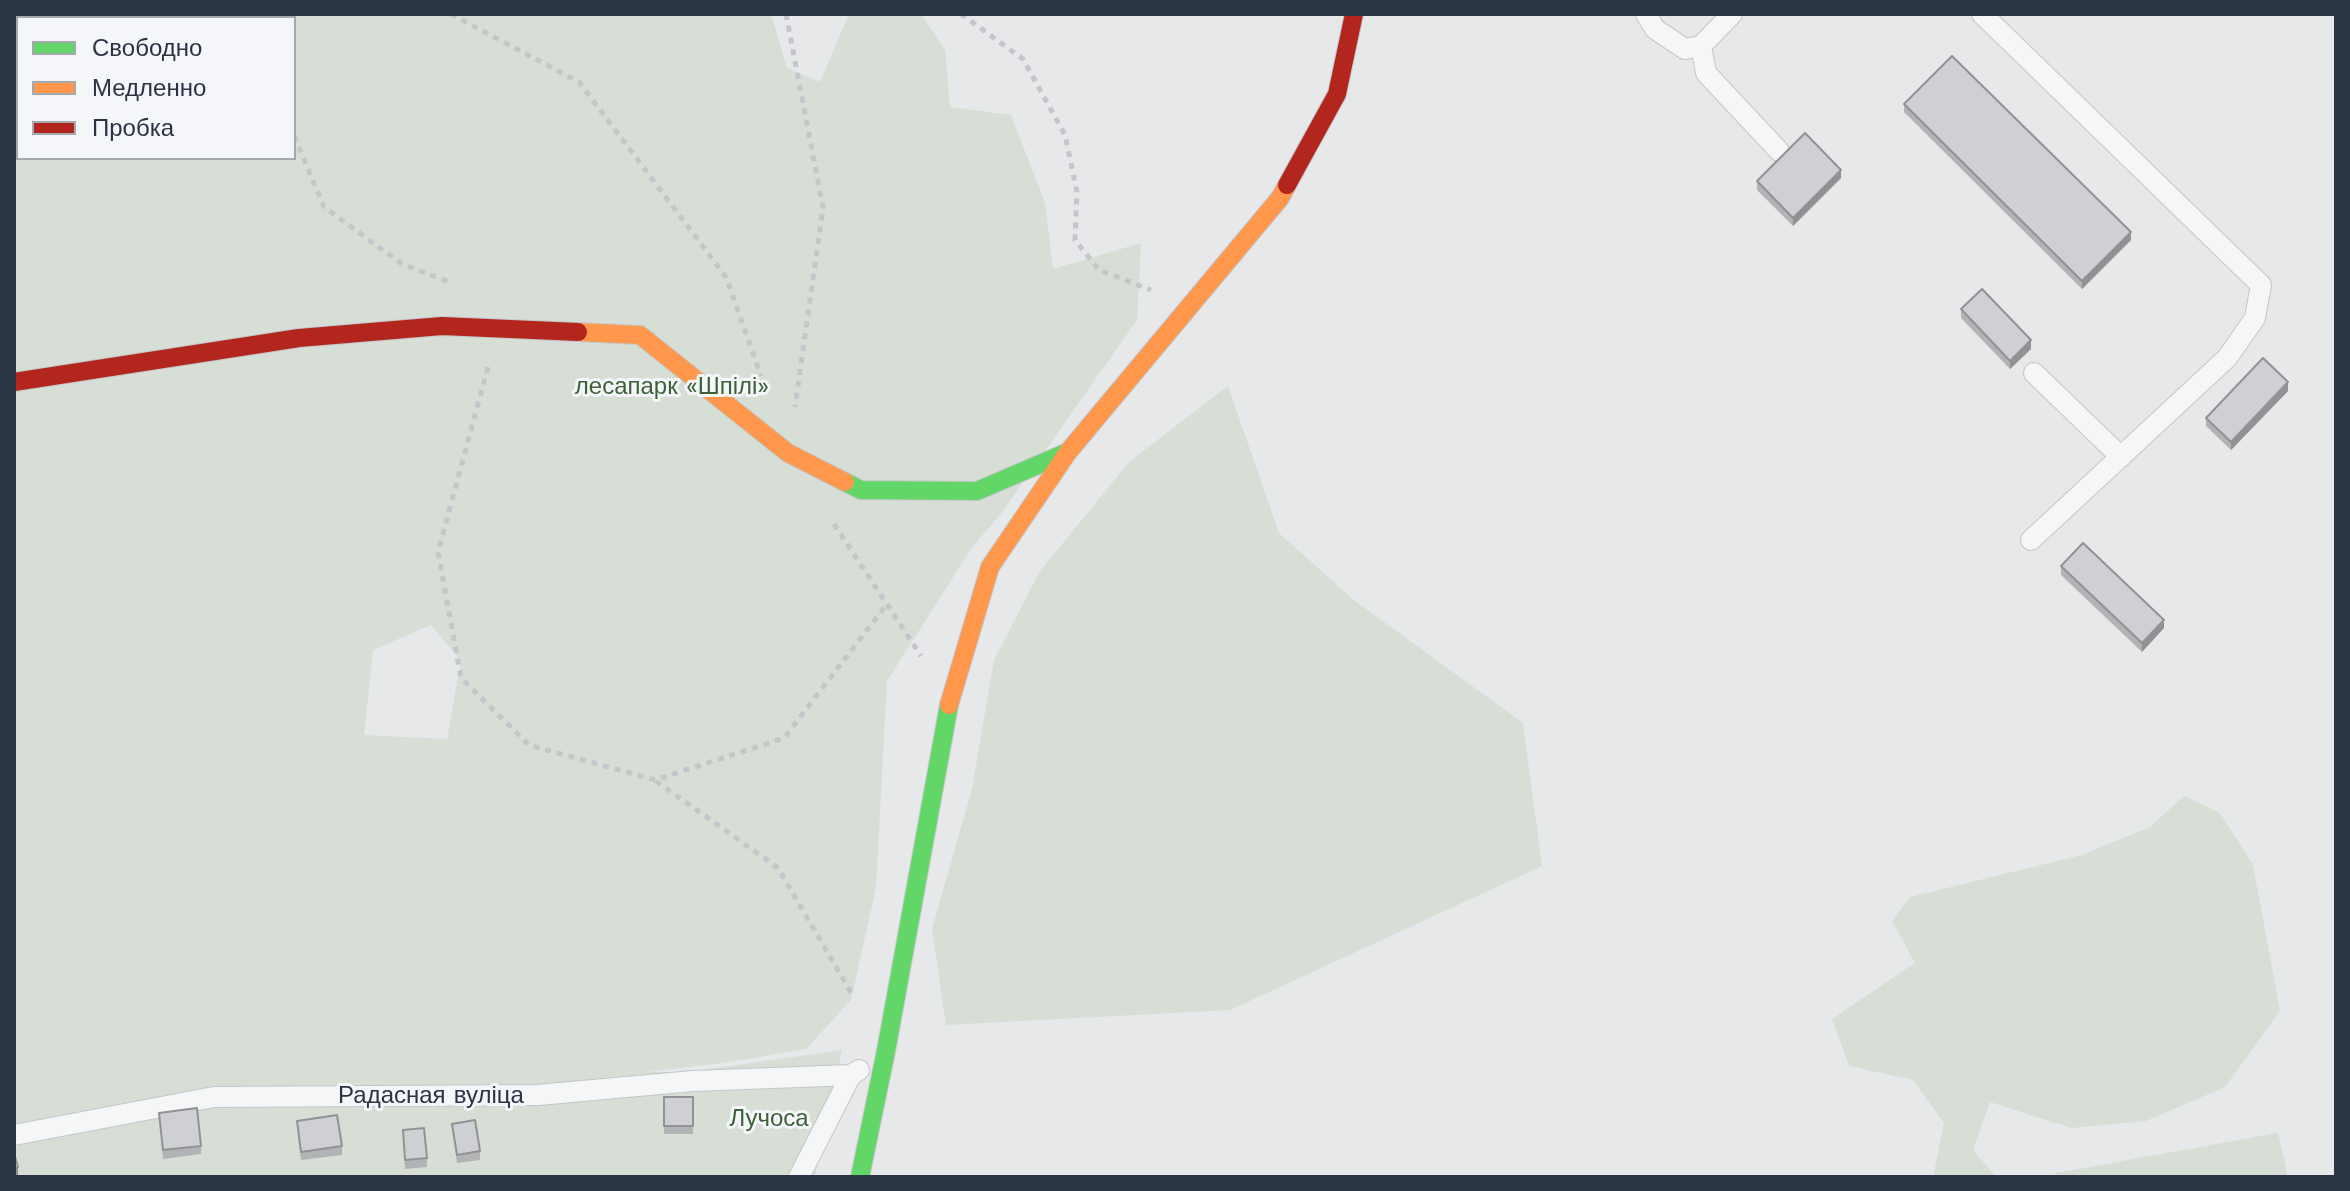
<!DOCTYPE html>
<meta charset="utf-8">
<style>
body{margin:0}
#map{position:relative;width:2350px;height:1191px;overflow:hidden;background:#e6e8ea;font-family:"Work Sans",sans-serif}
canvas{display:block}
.frame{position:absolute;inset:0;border:16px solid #2b3445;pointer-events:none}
.legend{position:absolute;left:16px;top:16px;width:280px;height:144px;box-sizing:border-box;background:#f4f6f9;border:2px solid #a4a8b1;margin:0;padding:10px 14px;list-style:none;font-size:24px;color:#2b3445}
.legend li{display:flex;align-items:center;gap:16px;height:40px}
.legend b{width:40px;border:2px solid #a4a8b1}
</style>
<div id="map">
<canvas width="2350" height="1191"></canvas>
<div class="frame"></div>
<ul class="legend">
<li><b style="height:10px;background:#63d668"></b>Свободно</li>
<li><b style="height:10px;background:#ff974d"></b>Медленно</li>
<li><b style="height:10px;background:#b3261e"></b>Пробка</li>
</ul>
</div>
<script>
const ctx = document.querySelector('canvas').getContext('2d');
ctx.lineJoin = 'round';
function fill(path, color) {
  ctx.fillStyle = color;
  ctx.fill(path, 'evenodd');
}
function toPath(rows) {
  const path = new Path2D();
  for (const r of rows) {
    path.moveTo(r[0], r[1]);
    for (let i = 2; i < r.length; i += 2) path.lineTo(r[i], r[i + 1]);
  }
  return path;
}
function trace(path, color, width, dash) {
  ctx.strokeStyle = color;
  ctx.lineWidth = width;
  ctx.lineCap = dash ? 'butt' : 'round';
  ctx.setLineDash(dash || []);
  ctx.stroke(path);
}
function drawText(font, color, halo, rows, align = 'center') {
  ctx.font = font + ' "Work Sans",sans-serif';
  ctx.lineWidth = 6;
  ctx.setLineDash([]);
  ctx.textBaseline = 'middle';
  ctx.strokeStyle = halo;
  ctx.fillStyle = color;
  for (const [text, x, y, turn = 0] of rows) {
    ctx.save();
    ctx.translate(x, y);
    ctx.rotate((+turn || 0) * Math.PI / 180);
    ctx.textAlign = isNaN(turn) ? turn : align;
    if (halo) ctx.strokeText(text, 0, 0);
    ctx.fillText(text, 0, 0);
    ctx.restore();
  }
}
const green = toPath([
 [14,14,771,14,787,68,820,82,849,14,921,14,945,50,950,107,1011,115,1045,203,1053,269,1141,243,1137,320,1000,515,973,546,887,681,876,887,851,1000,806,1049,730,1062,648,1072,688,1072,842,1050,815,1177,14,1177],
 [18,18,294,18,294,158,18,158],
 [431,625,461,661,447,739,364,735,373,650],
 [1228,386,1279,533,1355,601,1523,723,1542,866,1230,1010,946,1025,932,929,972,789,994,660,1040,571,1130,461],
 [2184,796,2220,813,2253,865,2280,1011,2225,1087,2146,1121,2071,1128,1990,1102,1973,1150,1996,1177,1933,1177,1944,1123,1913,1080,1849,1066,1832,1019,1915,963,1892,921,1910,897,2082,855,2150,827],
 [2278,1133,2288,1177,2053,1177,2056,1173]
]);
const path = toPath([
 [248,14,249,18],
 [451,14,579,82,726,277,761,376],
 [786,14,823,208,795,407],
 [961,14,1023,59,1065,135,1077,192,1075,240,1099,270,1151,290],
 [294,136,324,207,402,264,452,283],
 [488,367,438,552,461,678,529,745,655,780,784,738,887,604],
 [834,524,921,656],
 [656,781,778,868,853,996]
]);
const lane = toPath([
 [1646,14,1655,29,1685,49,1701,46,1732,14],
 [1982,14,2261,285,2255,318,2227,358,2031,540],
 [1701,46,1706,73,1779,151],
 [2034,373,2121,457],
 [14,1135,214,1097,538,1095,693,1081,851,1075],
 [799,1177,851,1075,859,1070]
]);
const fast = toPath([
 [845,482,861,490,977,491,1068,452],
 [860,1177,886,1051,949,705]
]);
const slow = toPath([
 [578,332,640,335,788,453,845,482],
 [949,705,990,567,1068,452,1280,198,1287,185]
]);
const jam = toPath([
 [1287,185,1337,94,1354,14],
 [14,382,299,338,442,326,578,332]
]);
const wall = toPath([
 [1904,104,2131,240,2082,289,1904,112],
 [1841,178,1793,226,1757,190,1757,181],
 [1961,309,2031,349,2010,369,1961,318],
 [2288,391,2231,450,2206,426,2206,418],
 [2061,566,2164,628,2142,652,2061,575],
 [664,1097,693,1097,693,1134,664,1134],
 [159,1113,201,1146,201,1154,163,1159],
 [297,1121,342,1146,342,1155,301,1160],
 [452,1124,480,1151,480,1160,457,1163],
 [403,1130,427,1158,427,1167,405,1169]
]);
const shadedWall = toPath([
 [1841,170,1841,178,1793,226,1793,218],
 [2131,232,2131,240,2082,289,2082,281],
 [2031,340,2031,349,2010,369,2010,361],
 [2288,382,2288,391,2231,450,2231,442],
 [2164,620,2164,628,2142,652,2142,643],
 [18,1167,18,1175,14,1176,14,1168]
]);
const building = toPath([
 [1952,56,2131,232,2082,281,1904,104,1952,56],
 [1805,133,1841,170,1793,218,1757,181,1805,133],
 [1982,289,2031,340,2010,361,1961,309,1982,289],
 [2263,358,2288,382,2231,442,2206,418,2263,358],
 [2083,543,2164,620,2142,643,2061,566,2083,543],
 [664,1097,693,1097,693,1126,664,1126,664,1097],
 [197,1108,201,1146,163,1150,159,1113,197,1108],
 [337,1115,342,1146,301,1152,297,1121,337,1115],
 [475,1120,480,1151,457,1155,452,1124,475,1120],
 [424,1128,427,1158,405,1160,403,1130,424,1128],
 [14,1153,18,1167,14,1168,14,1153]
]);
const parkNames = [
 ["лесапарк «Шпілі»",672,387],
 ["Лучоса",769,1119]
];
const streetNames = [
 ["Радасная вуліца",431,1096]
];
fill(green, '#d6ded6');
trace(lane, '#c4c6c8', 22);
trace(fast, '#c4c6c8', 20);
trace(slow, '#c4c6c8', 20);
trace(jam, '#c4c6c8', 20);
trace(path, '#c5c6ca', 5, [6, 6]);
trace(lane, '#f5f6f7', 20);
trace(fast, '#63d668', 18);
trace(slow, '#ff974d', 18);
trace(jam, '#b3261e', 18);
fill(wall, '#b1b3b5');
fill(shadedWall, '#909294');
fill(building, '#ced0d3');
trace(building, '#909294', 2);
drawText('24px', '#3f6138', '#f4f6f9', parkNames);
drawText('24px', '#2b3445', '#f4f6f9', streetNames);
</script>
